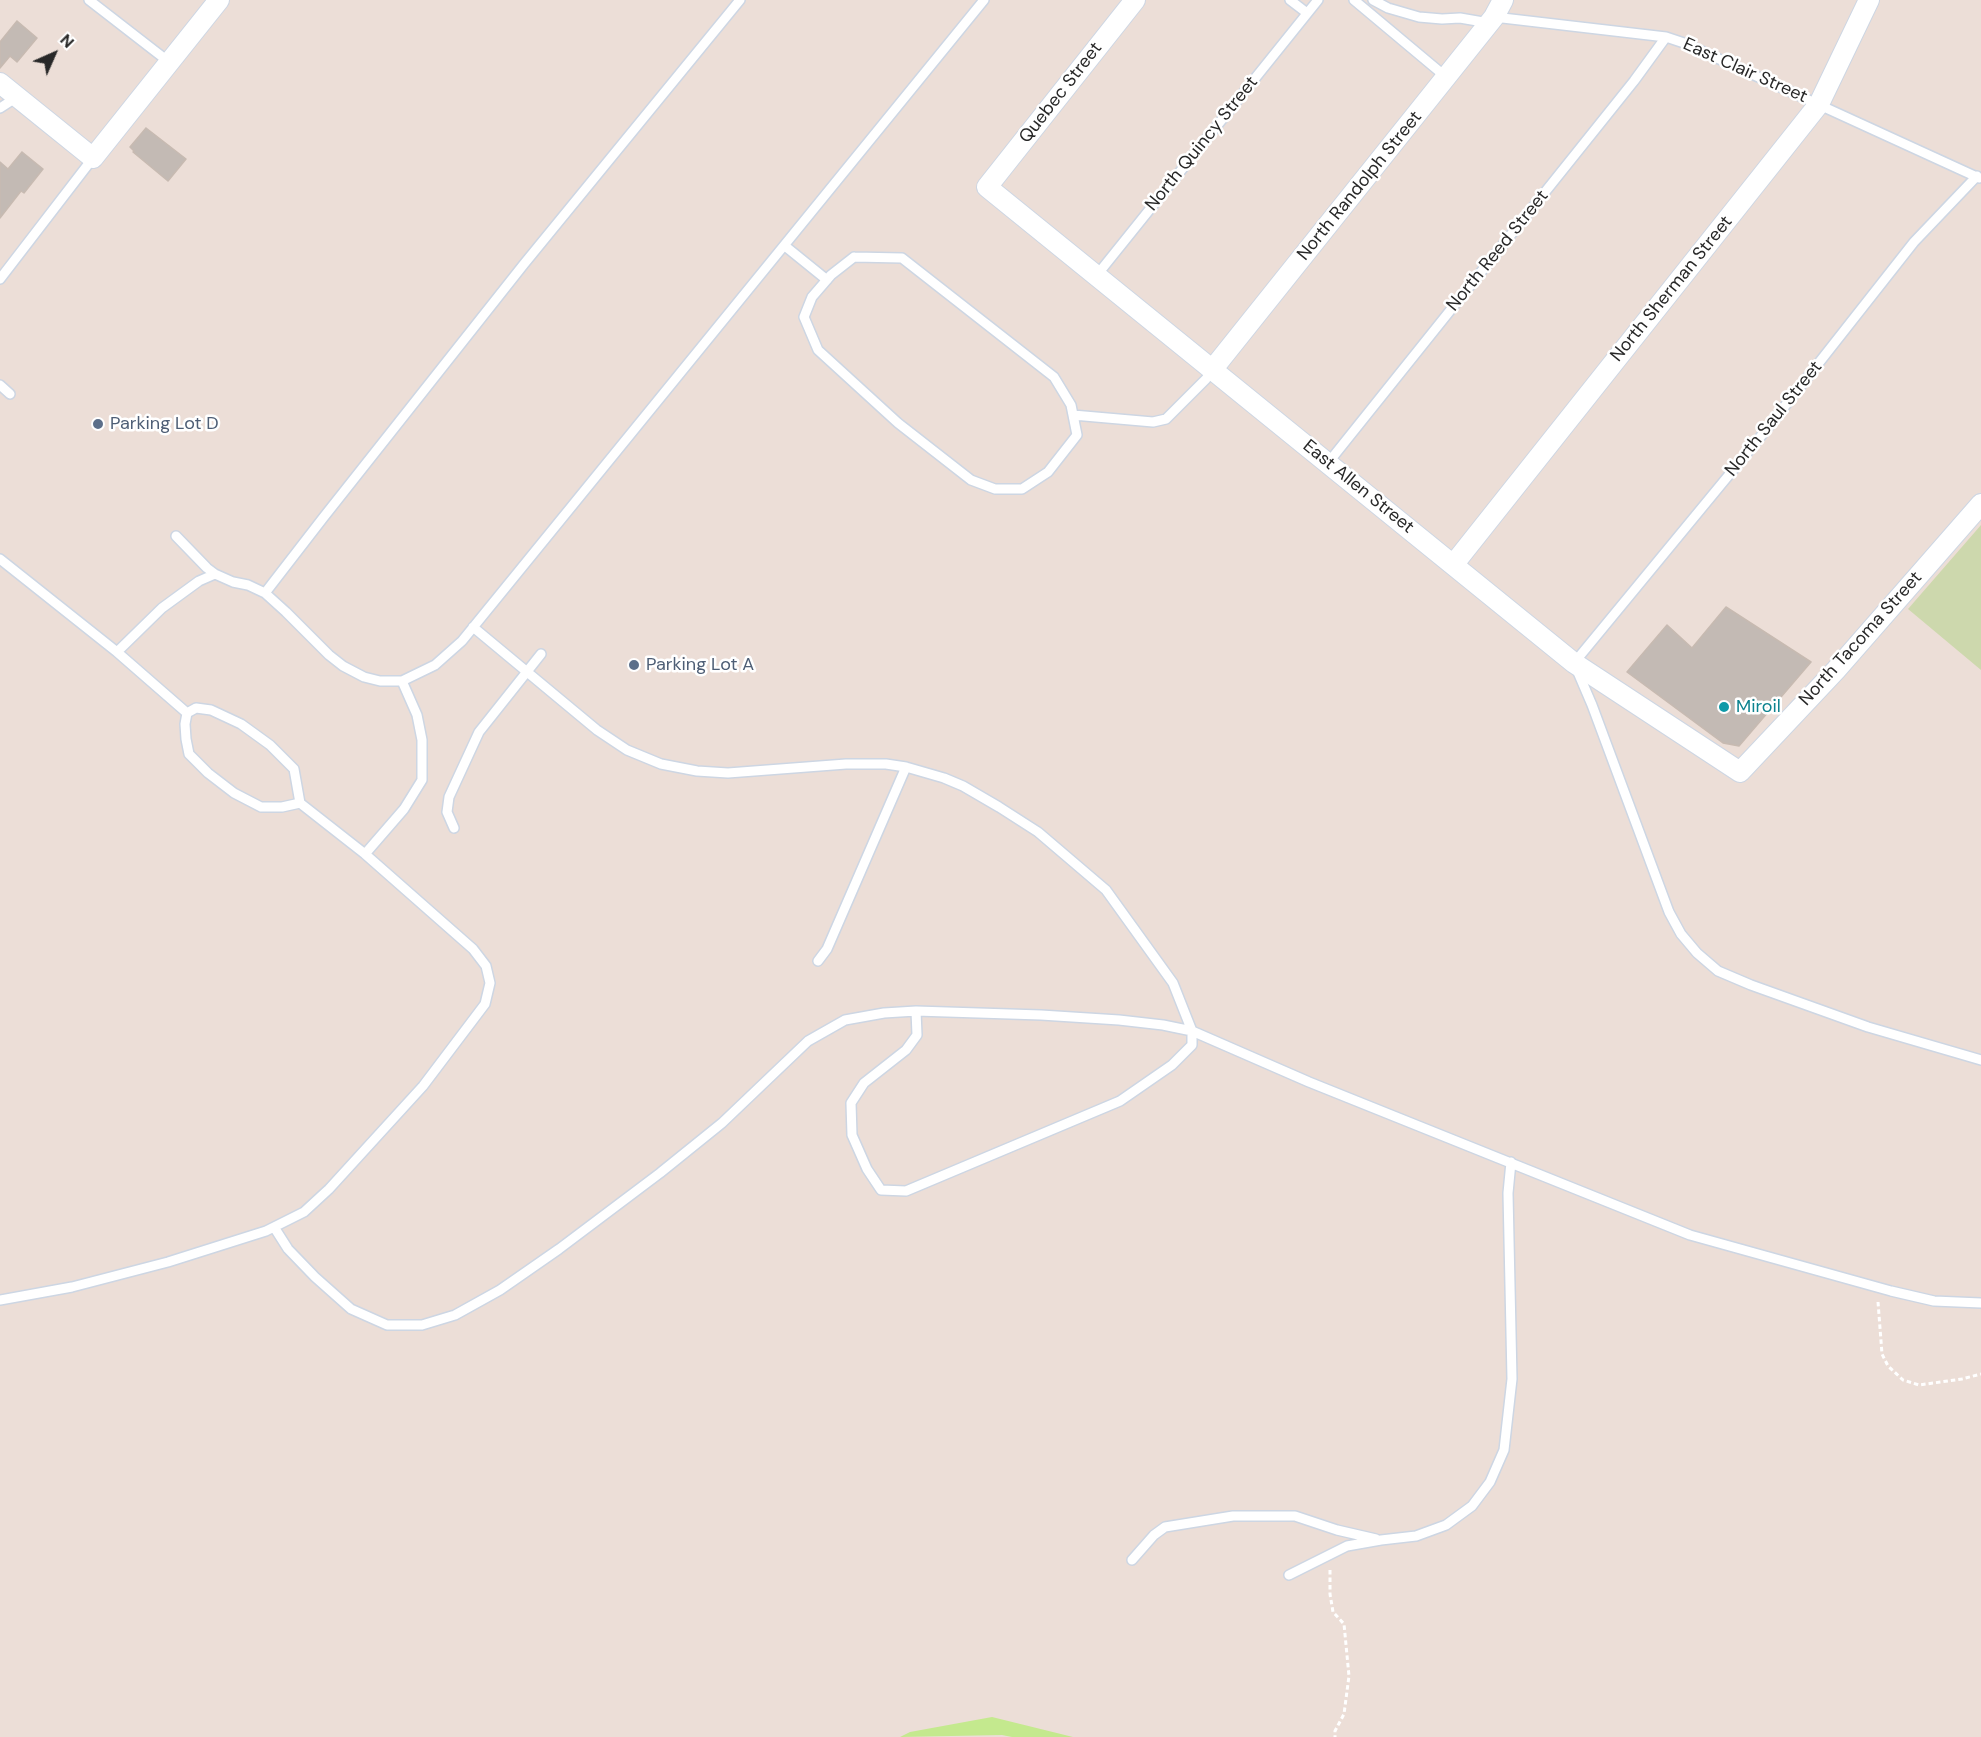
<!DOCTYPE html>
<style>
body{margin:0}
#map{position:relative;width:1981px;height:1737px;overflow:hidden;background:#ecded7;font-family:"DM Sans",sans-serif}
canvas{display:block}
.north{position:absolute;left:24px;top:24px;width:60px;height:60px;-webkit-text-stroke:4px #fff;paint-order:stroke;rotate:45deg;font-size:16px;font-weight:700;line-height:24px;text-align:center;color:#282828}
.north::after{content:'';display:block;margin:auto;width:21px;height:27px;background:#282828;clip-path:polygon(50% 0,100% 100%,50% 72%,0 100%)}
</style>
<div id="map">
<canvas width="1981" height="1737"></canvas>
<div class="north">N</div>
</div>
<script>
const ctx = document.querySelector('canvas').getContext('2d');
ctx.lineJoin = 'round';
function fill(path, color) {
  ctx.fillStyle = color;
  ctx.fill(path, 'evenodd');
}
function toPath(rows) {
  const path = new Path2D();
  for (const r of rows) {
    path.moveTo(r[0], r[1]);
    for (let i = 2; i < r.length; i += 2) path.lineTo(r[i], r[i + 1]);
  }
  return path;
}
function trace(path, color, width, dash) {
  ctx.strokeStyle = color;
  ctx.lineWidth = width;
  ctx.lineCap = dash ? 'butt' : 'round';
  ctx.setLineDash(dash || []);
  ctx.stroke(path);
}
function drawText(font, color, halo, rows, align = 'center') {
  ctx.font = font + ' "DM Sans",sans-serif';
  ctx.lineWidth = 5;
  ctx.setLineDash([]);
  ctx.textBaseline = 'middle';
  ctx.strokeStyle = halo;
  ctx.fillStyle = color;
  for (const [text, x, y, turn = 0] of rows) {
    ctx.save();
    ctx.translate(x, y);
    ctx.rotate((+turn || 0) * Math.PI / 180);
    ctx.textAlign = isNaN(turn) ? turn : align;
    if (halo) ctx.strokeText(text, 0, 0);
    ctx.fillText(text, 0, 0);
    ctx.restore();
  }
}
const green = toPath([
 [992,1717,1073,1737,1012,1737,1002,1735,900,1737,910,1732]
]);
const cemetery = toPath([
 [1981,525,1981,670,1908,609]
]);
const building = toPath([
 [17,21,37,38,17,62,10,56,0,68,0,42,17,21],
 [146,128,186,159,168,181,133,152,134,151,130,147,146,128],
 [22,152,43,169,24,193,21,191,0,218,0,162,8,169,22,152],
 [1726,607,1811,662,1739,746,1723,743,1627,672,1667,625,1692,648,1726,607]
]);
const path = toPath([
 [1878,1302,1882,1354,1888,1366,1903,1380,1919,1385,1962,1379,1981,1374],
 [1330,1570,1330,1594,1333,1612,1344,1624,1349,1676,1344,1714,1335,1731,1335,1737]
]);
const lane = toPath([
 [89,0,169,62],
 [1290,0,1307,13],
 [1354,0,1446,77],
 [1373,0,1388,8,1419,17,1442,19,1460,18,1489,23],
 [1494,17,1666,37,1684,43,1979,178],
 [0,108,17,97],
 [1977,176,1914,242,1766,430,1574,663,1592,705,1669,912,1681,934,1697,953,1718,971,1751,985,1868,1027,1981,1060],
 [785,246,827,280],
 [854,257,902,258,1054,377,1071,405,1077,435,1048,472,1022,489,995,489,971,480,898,423,818,350,804,317,812,297,831,275,854,257],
 [1097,275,1318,0],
 [0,279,93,158],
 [0,385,10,394],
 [1073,415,1153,422,1166,419,1206,379,1212,370],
 [1328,463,1634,81,1666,37],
 [176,536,207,568,215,574,233,582,248,585,265,593,286,612,329,655,343,666,364,677,380,681,402,681,435,665,462,641,984,0],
 [0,559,117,652,187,713],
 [265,593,323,518,524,264,740,0],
 [473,627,597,730,627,750,661,764,697,771,728,773,846,764,886,764,906,767,944,778,963,786,999,807,1038,832,1106,890,1173,983,1192,1031,1192,1045,1172,1065,1120,1101,906,1191,881,1190,867,1169,852,1135,851,1103,864,1083,906,1050,917,1035,916,1011],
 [117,652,162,608,199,581,215,574],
 [454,828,447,812,449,797,479,732,541,654],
 [365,854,404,809,422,780,422,740,417,715,402,681],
 [818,961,827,949,906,767],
 [274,1227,288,1249,315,1277,351,1309,387,1325,422,1325,455,1315,500,1290,559,1249,660,1173,722,1123,808,1041,845,1020,884,1013,916,1011,1041,1015,1119,1020,1163,1025,1192,1031,1309,1082,1690,1235,1891,1291,1934,1301,1981,1303],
 [0,1300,72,1287,168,1262,266,1231,304,1212,329,1189,423,1086,485,1004,490,983,486,966,473,949,365,854,300,803,294,769,270,745,241,724,211,710,196,708,187,713,185,724,186,739,189,754,208,773,234,793,261,807,282,807,300,803],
 [1132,1560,1154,1535,1165,1527,1233,1516,1295,1516,1337,1530,1376,1539],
 [1289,1575,1347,1546,1381,1540,1416,1536,1446,1525,1472,1506,1490,1482,1504,1450,1512,1379,1508,1193,1511,1162]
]);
const street = toPath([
 [1135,0,987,187,1574,663,1740,772,1836,670,1981,504],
 [0,83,93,158,219,0],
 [1212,370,1494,17,1503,0],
 [1453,565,1819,104,1869,0]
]);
const markers = [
 [98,424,6,"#5c6f8a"],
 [634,665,6,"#5c6f8a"],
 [1724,707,6,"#0f9aa8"]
];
const streetNames = [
 ["East Clair Street",1745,71,24],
 ["Quebec Street",1061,93,-52],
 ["North Quincy Street",1202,144,-51],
 ["North Randolph Street",1360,186,-51],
 ["North Reed Street",1498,251,-51],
 ["North Sherman Street",1672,289,-51],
 ["North Saul Street",1774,419,-51],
 ["East Allen Street",1358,487,39],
 ["North Tacoma Street",1861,639,-48]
];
const serviceNames = [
 ["Parking Lot D",110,424],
 ["Parking Lot A",646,665]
];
const cultureNames = [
 ["Miroil",1736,707]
];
fill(green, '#c4e98e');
fill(cemetery, '#cdd8ad');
fill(building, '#c3bab4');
trace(building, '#c7bab1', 1.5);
trace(lane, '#cdd6e3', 12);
trace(street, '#cdd6e3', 22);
trace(path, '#fff', 3, [4.5, 3]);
trace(lane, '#fff', 9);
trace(street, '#fff', 20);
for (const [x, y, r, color] of markers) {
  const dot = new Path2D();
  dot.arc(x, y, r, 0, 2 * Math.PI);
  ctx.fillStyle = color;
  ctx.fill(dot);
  trace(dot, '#fff', 2);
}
drawText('18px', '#282828', '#fff', streetNames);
drawText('18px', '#4e5e75', '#fff', serviceNames, 'left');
drawText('18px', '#0d838f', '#fff', cultureNames, 'left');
</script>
